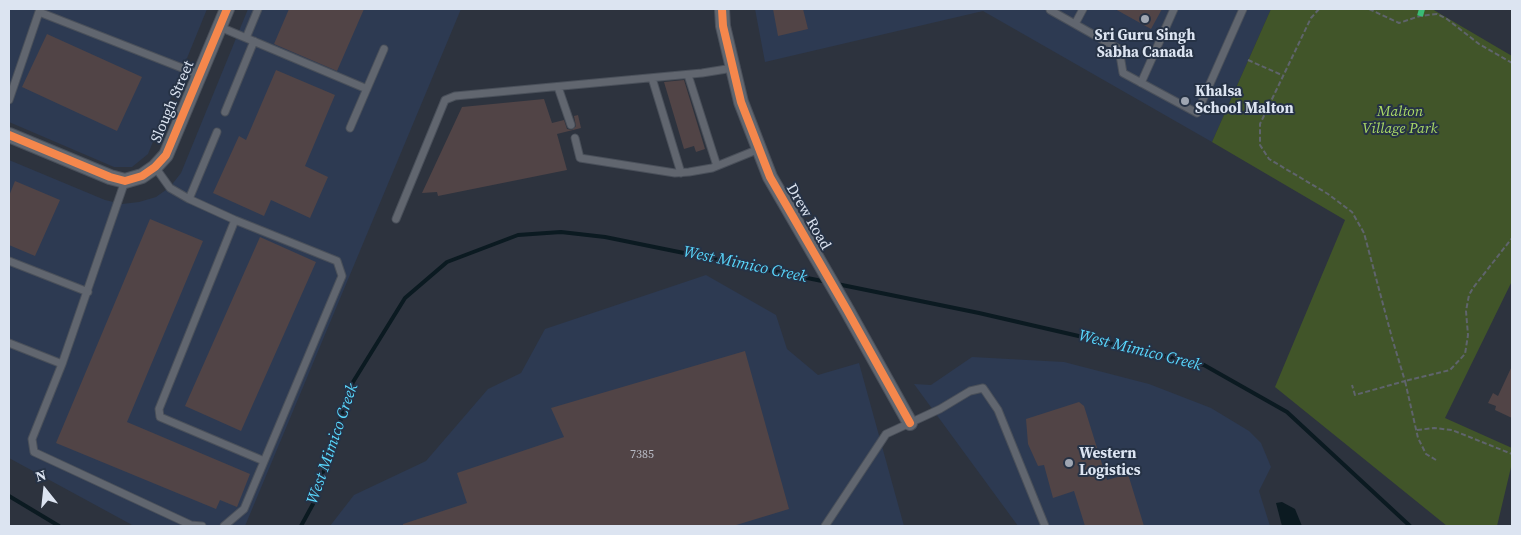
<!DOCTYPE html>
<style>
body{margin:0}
#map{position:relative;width:1521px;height:535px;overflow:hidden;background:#2d333e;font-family:"Source Serif 4",serif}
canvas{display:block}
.frame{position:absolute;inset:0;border:10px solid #dce4f1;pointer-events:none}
.north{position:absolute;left:20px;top:465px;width:50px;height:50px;-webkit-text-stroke:4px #263245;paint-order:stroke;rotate:344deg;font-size:14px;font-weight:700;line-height:20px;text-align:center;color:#dce4f1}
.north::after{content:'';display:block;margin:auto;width:18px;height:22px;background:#dce4f1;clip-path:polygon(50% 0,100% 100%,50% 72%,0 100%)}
</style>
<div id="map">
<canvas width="1521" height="535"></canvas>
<div class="frame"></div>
<div class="north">N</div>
</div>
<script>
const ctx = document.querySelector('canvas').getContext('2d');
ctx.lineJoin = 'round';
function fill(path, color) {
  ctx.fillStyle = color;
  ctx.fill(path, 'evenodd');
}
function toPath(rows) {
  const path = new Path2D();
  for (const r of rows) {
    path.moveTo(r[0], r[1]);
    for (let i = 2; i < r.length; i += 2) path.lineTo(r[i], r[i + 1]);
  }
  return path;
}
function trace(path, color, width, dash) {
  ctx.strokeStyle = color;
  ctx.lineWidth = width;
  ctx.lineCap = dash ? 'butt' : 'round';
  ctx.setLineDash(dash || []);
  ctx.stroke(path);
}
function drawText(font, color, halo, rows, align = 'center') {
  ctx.font = font + ' "Source Serif 4",serif';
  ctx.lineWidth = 4;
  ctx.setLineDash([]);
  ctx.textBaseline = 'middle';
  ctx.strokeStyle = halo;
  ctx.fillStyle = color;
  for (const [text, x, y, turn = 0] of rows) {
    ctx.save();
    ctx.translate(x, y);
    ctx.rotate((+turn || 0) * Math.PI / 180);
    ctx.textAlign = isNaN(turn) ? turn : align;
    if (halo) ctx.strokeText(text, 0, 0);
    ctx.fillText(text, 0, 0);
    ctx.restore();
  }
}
const built = toPath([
 [9,9,207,9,148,154,132,167,114,167,9,122],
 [248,9,461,9,245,526,134,526,9,458,9,160,105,200,122,204,139,202,156,197,170,187,181,173],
 [755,9,1271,9,1212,142,983,11,765,62],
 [706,275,776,315,787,349,818,375,859,363,904,526,330,526,354,495,426,461,488,389,521,373,545,329],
 [972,357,1064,362,1149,384,1211,408,1249,431,1261,443,1271,467,1259,491,1270,526,1018,526,914,384,931,385]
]);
const green = toPath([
 [1271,9,1432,9,1512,56,1512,281,1445,418,1512,448,1512,463,1497,526,1447,526,1275,387,1345,220,1212,142]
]);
const water = toPath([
 [1282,502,1295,509,1302,526,1282,526,1276,503]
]);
const stream = toPath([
 [837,284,979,313,1204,365,1287,412,1410,526],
 [9,496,59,526],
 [301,526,313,504,353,382,405,298,447,262,518,235,561,232,605,237,827,282]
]);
const building = toPath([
 [289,9,364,9,337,71,274,44],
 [773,9,803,9,808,29,778,36],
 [1115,9,1162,9,1151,29],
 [47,34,142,77,117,131,22,87],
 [276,70,335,95,305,166,328,177,310,218,271,200,264,216,213,193,239,136,246,140],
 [684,80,705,149,696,152,694,146,684,149,664,82],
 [544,99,552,123,564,120,567,129,572,130,576,126,574,116,578,115,581,128,557,134,567,170,438,196,437,192,422,193,462,107],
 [15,181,60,200,35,256,9,245,9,196],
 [150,219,203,241,127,422,250,474,237,507,220,500,216,509,56,443],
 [260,237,316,262,241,431,185,406],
 [745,351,789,509,733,526,403,526,403,524,467,503,457,473,564,437,551,408],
 [1512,366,1512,418,1495,410,1496,406,1488,403,1493,393,1498,396],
 [1079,402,1084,406,1107,480,1128,474,1144,526,1085,526,1074,491,1053,498,1044,465,1038,466,1028,444,1026,419]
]);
const path = toPath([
 [1319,9,1311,18,1260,124,1260,145,1269,159,1328,194,1352,212,1364,233,1392,338,1405,381,1355,395,1352,385],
 [1369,9,1399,23,1420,16,1437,14,1447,19,1479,44,1512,63],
 [1248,60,1284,76],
 [1417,430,1434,428,1452,430,1512,454],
 [1436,460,1426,454,1418,438,1405,381,1450,370,1465,354,1468,335,1466,311,1469,295,1473,288,1512,238]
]);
const service = toPath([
 [40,9,39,12,200,75],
 [1050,9,1050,10,1119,49,1123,73,1197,113,1243,9],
 [1075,24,1083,9],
 [220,27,367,89],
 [246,38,258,9],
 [688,75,717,166],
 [652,78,681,173],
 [1141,83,1174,9],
 [558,87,571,125],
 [9,100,39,12],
 [225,112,254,41],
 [350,128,384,49],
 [575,138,580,158,675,173,689,172,712,168,759,149],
 [155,167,170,188,189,199,235,220,337,261,342,276,244,509,224,526],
 [125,181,62,364,32,439,34,452,191,525,202,526],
 [189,199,217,132],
 [396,219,445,100,455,96,702,73,733,68],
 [235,220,159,409,160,417,264,461],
 [9,261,88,292],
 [9,343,62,364],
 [825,526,886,434,940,409,970,391,983,388,998,410,1045,526]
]);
const minor = toPath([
 [722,9,723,26,741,102,770,177,847,310,910,423],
 [9,135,110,177,125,181,142,176,155,167,166,155,227,9]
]);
const quiet = toPath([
 [1420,16,1422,9]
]);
const cycleway = toPath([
 [722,9,723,26,741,102,770,177,847,310,910,423],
 [9,135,110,177,125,181,142,176,155,167,166,155,227,9]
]);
const markers = [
 [1145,19,5,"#9fa6b2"],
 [1185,101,5,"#9fa6b2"],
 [1069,463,5,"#9fa6b2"]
];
const numberNames = [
 ["7385",642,455]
];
const poiNames = [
 ["Sri Guru Singh",1145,36,"center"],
 ["Sabha Canada",1145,53,"center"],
 ["Khalsa",1195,92],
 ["School Malton",1195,109],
 ["Western",1079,454],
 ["Logistics",1079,471]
];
const streetNames = [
 ["Slough Street",173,102,-67],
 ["Drew Road",808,217,60]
];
const parkNames = [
 ["Malton",1400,112],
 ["Village Park",1400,129]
];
const waterNames = [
 ["West Mimico Creek",745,265,12],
 ["West Mimico Creek",1140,351,14],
 ["West Mimico Creek",333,444,-71]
];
fill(built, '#2d3a52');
fill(green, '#415529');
fill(water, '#0b1a21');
trace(stream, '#0b1a21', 4);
fill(building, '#514446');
trace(service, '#4a505a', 9);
trace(minor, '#4a505a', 16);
trace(path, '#5f646c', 2, [5, 2.5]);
trace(service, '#61666f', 7);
trace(minor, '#61666f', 14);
trace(quiet, '#3abd76', 6, [12, 6]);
trace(cycleway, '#f5874c', 8);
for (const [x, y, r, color] of markers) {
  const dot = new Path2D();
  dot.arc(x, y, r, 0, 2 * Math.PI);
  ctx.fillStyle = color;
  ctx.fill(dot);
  trace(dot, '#263245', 2);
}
drawText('12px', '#b9bcc6', null, numberNames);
drawText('bold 15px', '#dce4f1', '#263245', poiNames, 'left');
drawText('15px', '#dce4f1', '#263245', streetNames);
drawText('italic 15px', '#a9d866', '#263245', parkNames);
drawText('italic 16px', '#59d7fd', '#263245', waterNames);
</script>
